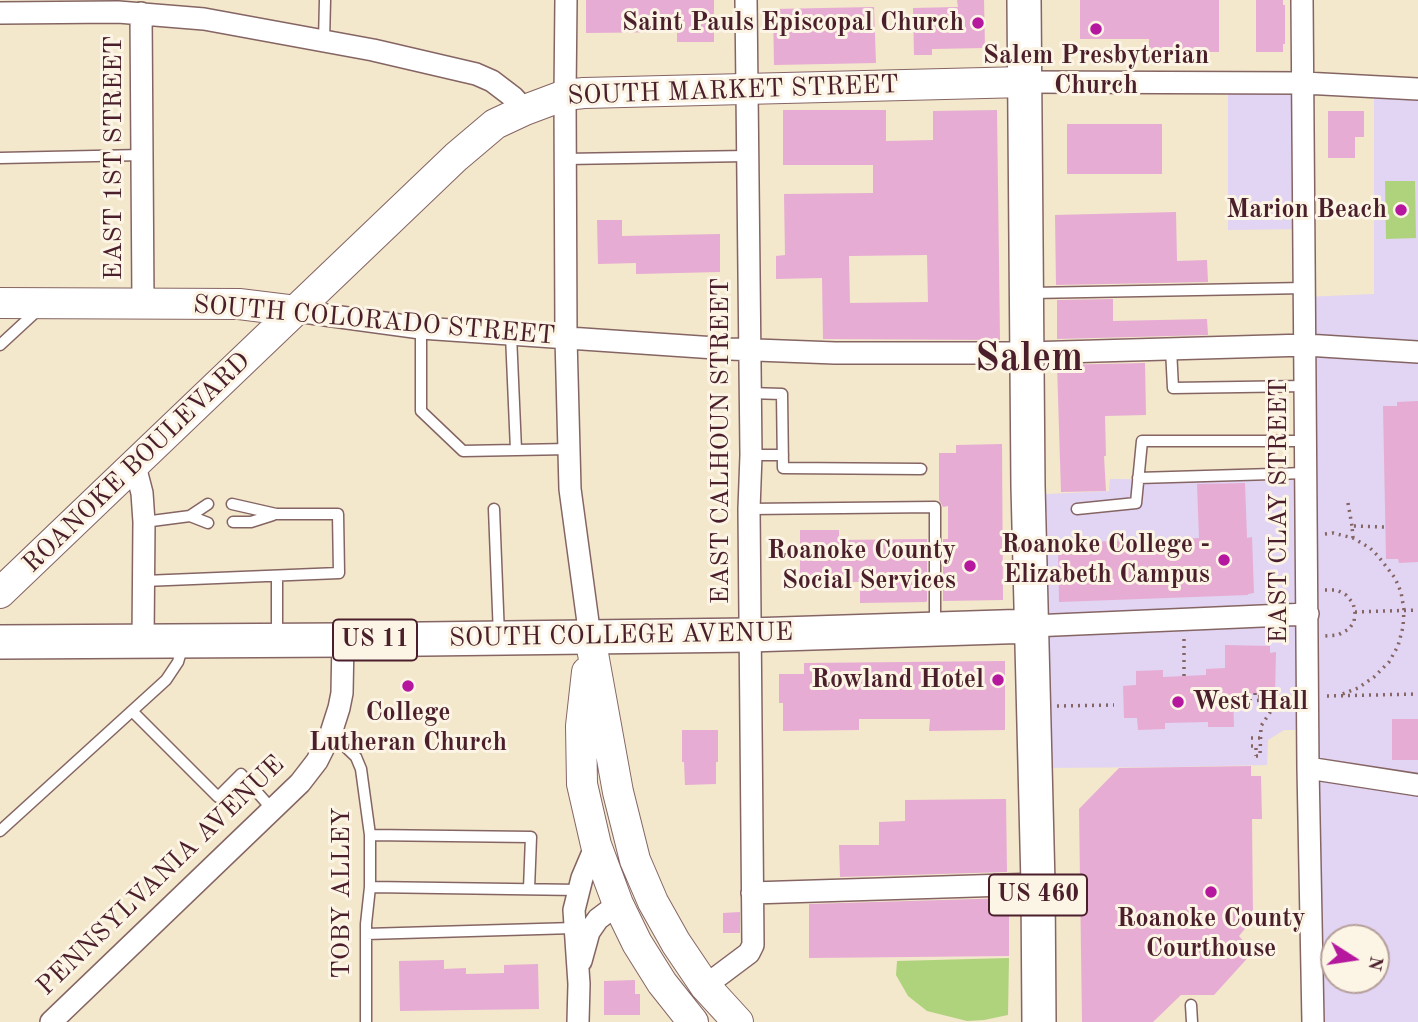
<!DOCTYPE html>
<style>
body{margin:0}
#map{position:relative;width:1418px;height:1022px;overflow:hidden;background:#f3e7cc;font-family:"Old Standard TT",serif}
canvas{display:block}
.north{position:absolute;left:1320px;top:924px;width:70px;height:70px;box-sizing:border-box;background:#fcf5e5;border:2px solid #b59f9b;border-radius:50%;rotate:102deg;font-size:19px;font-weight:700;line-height:28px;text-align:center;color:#4a1f2b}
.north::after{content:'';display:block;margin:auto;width:24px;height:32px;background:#b5179e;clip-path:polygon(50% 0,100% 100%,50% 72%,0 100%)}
</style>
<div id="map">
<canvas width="1418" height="1022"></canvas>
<div class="north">N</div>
</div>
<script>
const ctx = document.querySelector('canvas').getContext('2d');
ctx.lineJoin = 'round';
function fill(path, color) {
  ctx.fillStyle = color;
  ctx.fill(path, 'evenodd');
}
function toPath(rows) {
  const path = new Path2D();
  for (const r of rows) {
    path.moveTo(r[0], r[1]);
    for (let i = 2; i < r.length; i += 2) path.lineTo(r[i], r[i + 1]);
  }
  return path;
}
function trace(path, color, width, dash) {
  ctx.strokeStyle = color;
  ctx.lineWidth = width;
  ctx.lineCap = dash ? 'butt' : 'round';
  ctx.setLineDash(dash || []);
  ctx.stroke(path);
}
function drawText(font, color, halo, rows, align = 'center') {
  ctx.font = font + ' "Old Standard TT",serif';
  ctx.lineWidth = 6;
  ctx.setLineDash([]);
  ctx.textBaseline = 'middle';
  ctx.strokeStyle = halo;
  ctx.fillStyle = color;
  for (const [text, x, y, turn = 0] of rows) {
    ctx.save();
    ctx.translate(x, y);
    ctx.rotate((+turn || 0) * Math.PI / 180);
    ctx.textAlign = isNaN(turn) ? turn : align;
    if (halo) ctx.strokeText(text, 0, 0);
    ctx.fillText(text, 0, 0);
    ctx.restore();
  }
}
const built = toPath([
 [1304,83,1304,229,1228,230,1228,84],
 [1374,88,1418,89,1418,1022,1313,1022,1308,730,1284,730,1268,740,1267,765,1175,767,1035,768,1028,495,1109,491,1110,479,1287,481,1306,477,1305,297,1374,294],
 [1334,938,1376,938,1376,980,1334,980]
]);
const green = toPath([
 [1385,181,1415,181,1416,238,1386,239],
 [1009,958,1008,1015,984,1020,967,1021,927,1011,908,996,896,975,897,961]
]);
const building = toPath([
 [586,0,714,0,714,42,677,42,677,32,586,33],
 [957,0,984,0,985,48,932,49,932,55,914,55,913,8,958,7],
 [1080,0,1219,0,1219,52,1149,52,1149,39,1080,39],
 [1256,0,1283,0,1283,5,1285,5,1285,44,1283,44,1283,52,1256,52],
 [874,7,876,63,774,65,773,9],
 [783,110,886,110,886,141,933,140,933,111,997,110,1000,340,823,339,822,278,776,279,776,256,785,255,784,194,873,193,873,165,783,165],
 [927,255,928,302,850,303,849,256],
 [1328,111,1364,111,1364,137,1355,137,1355,158,1328,158],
 [1067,124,1162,124,1162,174,1067,174],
 [1176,212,1177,261,1207,260,1208,282,1056,285,1055,215],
 [597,220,622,220,622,236,720,234,720,272,636,274,636,263,598,264],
 [1113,299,1113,321,1207,319,1208,335,1057,339,1057,300],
 [1145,363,1146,415,1105,416,1106,456,1104,456,1106,491,1061,492,1057,365],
 [1418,401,1418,562,1399,563,1398,559,1386,559,1383,406,1397,406,1397,402],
 [1002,444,1003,600,943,601,943,539,948,539,948,506,943,507,939,500,939,453,956,453,956,445],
 [1245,483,1247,538,1252,537,1254,593,1248,594,1248,595,1059,602,1058,543,1199,538,1197,484],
 [800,530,839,530,839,540,927,539,927,601,926,602,860,603,860,582,800,582],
 [1225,645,1270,646,1270,653,1276,652,1275,694,1233,693,1234,727,1208,727,1208,722,1165,723,1165,729,1138,730,1137,718,1124,718,1123,686,1136,685,1136,671,1163,670,1163,677,1206,675,1206,669,1225,668],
 [1005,661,1005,730,929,731,930,719,859,719,859,730,783,731,783,703,779,703,779,674,804,674,804,663],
 [1392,719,1418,719,1418,760,1392,760],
 [682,730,718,730,718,762,716,762,716,784,685,785,684,762,682,762],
 [1251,766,1251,776,1261,776,1262,819,1252,819,1253,919,1239,936,1253,952,1214,995,1181,995,1153,1022,1082,1022,1079,809,1119,768],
 [1006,799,1007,872,840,877,839,845,879,845,879,822,905,821,905,800],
 [1009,898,1009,956,809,958,809,904],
 [740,912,740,933,723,933,723,913],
 [444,960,444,969,466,968,466,974,504,973,504,965,538,964,539,1009,400,1011,399,961],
 [635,980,635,994,640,994,640,1015,604,1015,604,981]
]);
const path = toPath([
 [1348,503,1352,526],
 [1325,534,1333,533,1353,538,1370,548,1378,556,1395,578,1401,592,1404,610,1403,627,1398,646,1389,662,1374,677,1358,688,1340,695],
 [1353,538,1352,526,1385,527],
 [1325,590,1337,590,1346,595,1353,603,1355,612,1354,622,1349,629,1338,635,1325,636],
 [1355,612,1418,610],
 [1184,639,1184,676],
 [1255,693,1255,697,1268,696,1268,700],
 [1327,696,1418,694],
 [1243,701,1268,700,1288,698],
 [1057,706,1114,705],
 [1251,738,1261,738],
 [1251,746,1256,746,1256,756],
 [1256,756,1260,756,1261,726,1279,699]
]);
const lane = toPath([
 [324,41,325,0],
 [0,158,142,155],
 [565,159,747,156],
 [1031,293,1305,288],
 [421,328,421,411,463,451,516,450,511,335],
 [0,345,39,309],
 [1171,349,1173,388,1306,386],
 [749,393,782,394,783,468,921,469],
 [516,450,569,449],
 [751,455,783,455],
 [1138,478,1306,473],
 [494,509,499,636],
 [749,509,935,507,935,627],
 [1077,509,1136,503,1142,441,1306,441],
 [190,516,208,523],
 [144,522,190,516,208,504],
 [233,522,251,522,273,515],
 [277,576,277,636],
 [144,581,339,573,338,514,276,514,232,504],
 [132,711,218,797,241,774,272,809],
 [331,733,356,757,361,769,370,835,370,887,366,924,366,1022],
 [0,831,166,680,178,662,183,645],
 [370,835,531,837,529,889],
 [370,887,579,890],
 [366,934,574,928],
 [1191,1005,1192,1022]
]);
const street = toPath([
 [566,0,565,95,566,338,570,489,590,637],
 [1302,0,1308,768,1313,1022],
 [0,13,118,12,204,19,373,50,476,74,492,81,513,97,525,110],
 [141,13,143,303],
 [1025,82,1304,83,1418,89],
 [296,311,421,328,730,349,835,353,1027,353,1306,345,1418,352],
 [135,466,142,493,144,522,143,641],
 [1032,626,1308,614],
 [1308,768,1418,785],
 [752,893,1038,884],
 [581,961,589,932,598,919,618,904],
 [705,986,749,953,753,945,749,509,751,455,746,0],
 [51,1022,300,783,317,761,331,733,339,708,342,693,343,640],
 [578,1022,579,984,574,910,582,878,596,845]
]);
const secondary = toPath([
 [0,303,239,304,296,311],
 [0,593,456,157,495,124,525,110,565,95,584,93,1025,82],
 [590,637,618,792,635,860,653,902,676,943,705,986,738,1022],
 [587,672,581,726,582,784,596,845,618,904,637,943,662,983,693,1022]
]);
const primary = toPath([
 [1024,0,1028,486,1038,884,1039,1022],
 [0,642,343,640,750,635,1032,626]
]);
const markers = [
 [978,23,7,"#b5179e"],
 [1096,29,7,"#b5179e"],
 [1401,210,7,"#b5179e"],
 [1224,560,7,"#b5179e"],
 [970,566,7,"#b5179e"],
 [998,680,7,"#b5179e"],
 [408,686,7,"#b5179e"],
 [1178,702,7,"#b5179e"],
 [1211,892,7,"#b5179e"]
];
const shields = [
 [375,640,84],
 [1038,895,98]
];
const shieldNames = [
 ["US 11",375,640],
 ["US 460",1038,895]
];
const poiNames = [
 ["Saint Pauls Episcopal Church",964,23],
 ["Salem Presbyterian",1096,56,"center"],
 ["Church",1096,86,"center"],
 ["Marion Beach",1387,210],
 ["Roanoke College -",1210,545],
 ["Elizabeth Campus",1210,575],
 ["Roanoke County",956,551],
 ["Social Services",956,581],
 ["Rowland Hotel",984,680],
 ["West Hall",1192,702,"left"],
 ["College",408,713,"center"],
 ["Lutheran Church",408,743,"center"],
 ["Roanoke County",1211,919,"center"],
 ["Courthouse",1211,949,"center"]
];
const streetNames = [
 ["SOUTH MARKET STREET",733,91,-2],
 ["EAST 1ST STREET",114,158,-90],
 ["SOUTH COLORADO STREET",374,321,5],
 ["EAST CALHOUN STREET",721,441,-90],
 ["ROANOKE BOULEVARD",137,463,-44],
 ["EAST CLAY STREET",1279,511,-90],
 ["SOUTH COLLEGE AVENUE",621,636,-1],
 ["PENNSYLVANIA AVENUE",161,876,-44],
 ["TOBY ALLEY",342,893,-90]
];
const townNames = [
 ["Salem",1029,360]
];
fill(built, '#e2d4f3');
fill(green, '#afd37c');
fill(building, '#e6acd4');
trace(lane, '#856563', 13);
trace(street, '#856563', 24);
trace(secondary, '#856563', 32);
trace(primary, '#856563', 36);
trace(path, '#856563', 3.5, [2, 5]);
trace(lane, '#fff', 10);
trace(street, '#fff', 21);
trace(secondary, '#fff', 30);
trace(primary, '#fff', 33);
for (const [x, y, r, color] of markers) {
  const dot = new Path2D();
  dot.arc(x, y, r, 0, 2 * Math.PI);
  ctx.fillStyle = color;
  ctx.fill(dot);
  trace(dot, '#fcf5e5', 2.5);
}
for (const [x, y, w] of shields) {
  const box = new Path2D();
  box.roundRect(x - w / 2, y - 20.5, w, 41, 5);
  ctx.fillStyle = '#fcf5e5';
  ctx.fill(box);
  trace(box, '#4a1f2b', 2);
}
drawText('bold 24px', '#4a1f2b', null, shieldNames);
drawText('bold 26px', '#4a1f2b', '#fcf5e5', poiNames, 'right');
drawText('26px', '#4a1f2b', '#fcf5e5', streetNames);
drawText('bold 40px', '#4a1f2b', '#fcf5e5', townNames);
</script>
